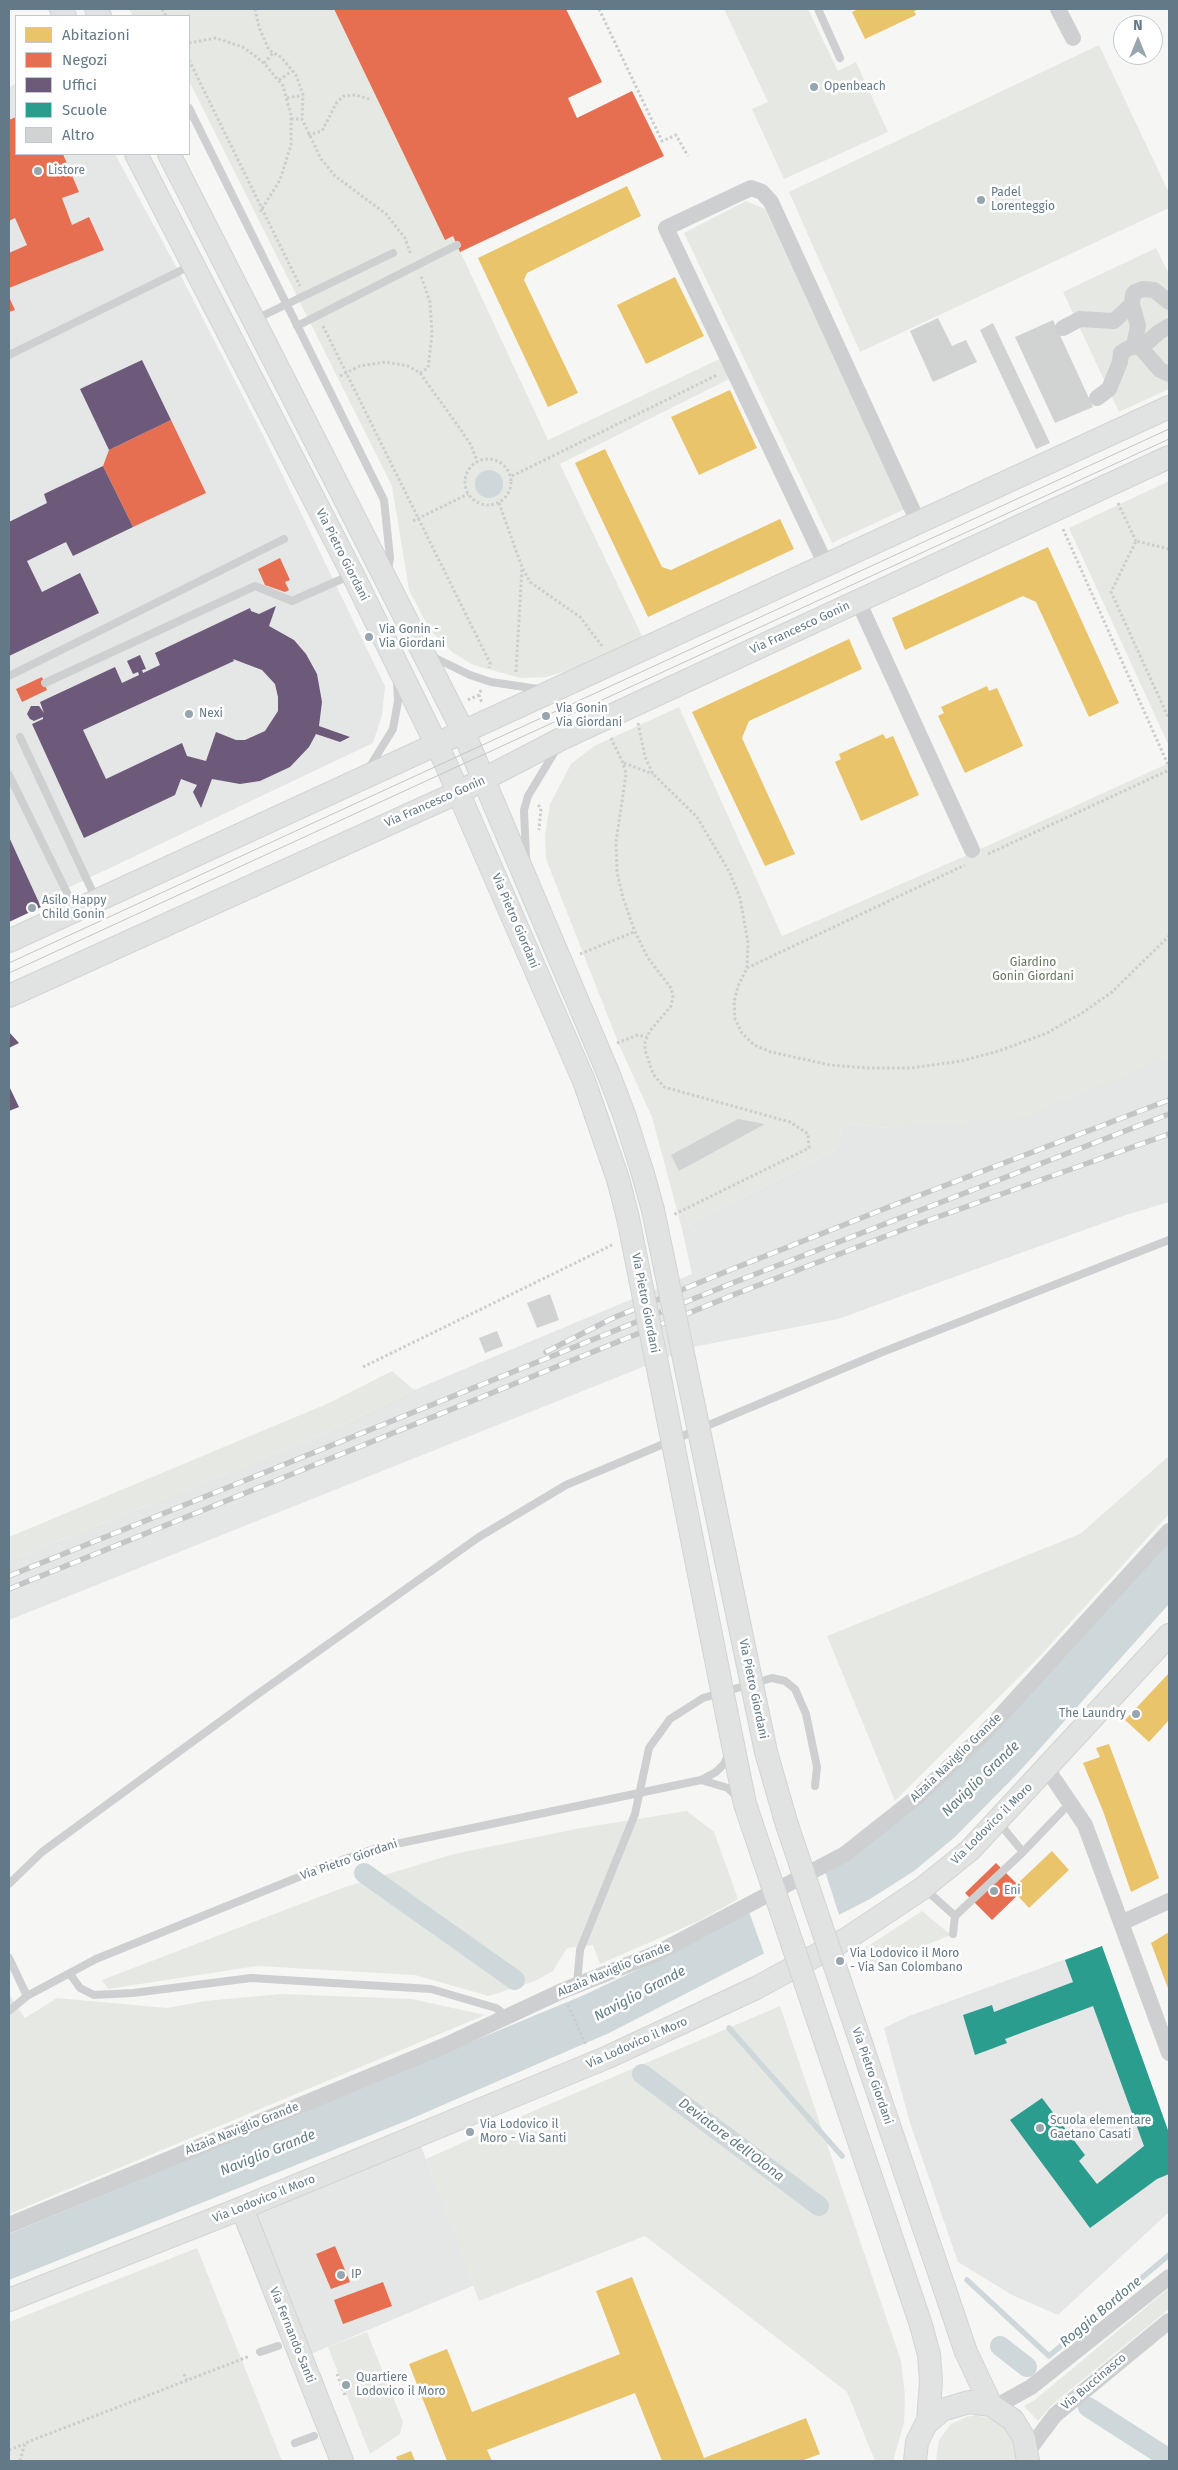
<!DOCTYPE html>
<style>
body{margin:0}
#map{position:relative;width:1178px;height:2470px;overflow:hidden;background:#f6f6f5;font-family:"Fira Sans",sans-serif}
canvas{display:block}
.frame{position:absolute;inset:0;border:10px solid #647987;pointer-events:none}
.legend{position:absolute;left:15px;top:15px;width:175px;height:140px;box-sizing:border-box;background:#fff;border:1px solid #c1c9cf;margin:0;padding:6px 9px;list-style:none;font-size:15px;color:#647987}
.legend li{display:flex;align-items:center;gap:10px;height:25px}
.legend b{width:25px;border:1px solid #c1c9cf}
.north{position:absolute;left:1113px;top:15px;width:50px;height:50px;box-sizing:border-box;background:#fff;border:1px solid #c1c9cf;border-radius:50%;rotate:0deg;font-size:14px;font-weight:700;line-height:20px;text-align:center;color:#647987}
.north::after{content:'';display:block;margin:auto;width:18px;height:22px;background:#97a5ae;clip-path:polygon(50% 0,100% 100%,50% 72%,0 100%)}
</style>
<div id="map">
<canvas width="1178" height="2470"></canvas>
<div class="frame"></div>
<ul class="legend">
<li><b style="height:14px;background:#e9c46a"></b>Abitazioni</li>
<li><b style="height:14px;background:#e76f51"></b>Negozi</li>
<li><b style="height:14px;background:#6d597a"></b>Uffici</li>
<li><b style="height:14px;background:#2a9d8f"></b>Scuole</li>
<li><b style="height:14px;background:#d1d2d2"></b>Altro</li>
</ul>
<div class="north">N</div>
</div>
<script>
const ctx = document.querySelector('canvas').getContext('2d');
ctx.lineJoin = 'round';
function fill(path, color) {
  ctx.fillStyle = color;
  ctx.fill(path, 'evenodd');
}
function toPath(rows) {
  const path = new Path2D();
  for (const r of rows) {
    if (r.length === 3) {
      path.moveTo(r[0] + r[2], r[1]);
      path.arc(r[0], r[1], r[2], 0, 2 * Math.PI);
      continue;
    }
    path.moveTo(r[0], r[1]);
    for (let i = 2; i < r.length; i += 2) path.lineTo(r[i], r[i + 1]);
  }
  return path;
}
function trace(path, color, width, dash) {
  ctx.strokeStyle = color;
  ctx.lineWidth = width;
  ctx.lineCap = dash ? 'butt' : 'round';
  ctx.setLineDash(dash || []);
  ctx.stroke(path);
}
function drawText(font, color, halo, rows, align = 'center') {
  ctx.font = font + ' "Fira Sans",sans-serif';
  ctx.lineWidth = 5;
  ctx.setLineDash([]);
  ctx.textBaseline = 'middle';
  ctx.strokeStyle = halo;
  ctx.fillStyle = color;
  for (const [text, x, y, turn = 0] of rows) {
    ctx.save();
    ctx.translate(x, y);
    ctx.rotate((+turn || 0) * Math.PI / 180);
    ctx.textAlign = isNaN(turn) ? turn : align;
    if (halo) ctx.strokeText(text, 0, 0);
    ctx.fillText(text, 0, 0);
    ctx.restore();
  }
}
const built = toPath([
 [16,84,16,154,115,154,179,272,263,435,385,686,382,715,373,743,9,916,9,87],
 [1169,1057,1169,1202,1123,1216,838,1319,693,1347,9,1620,9,1561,323,1434,414,1390,692,1274,682,1229,837,1149,844,1123,886,1128],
 [1102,1946,1169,2133,1169,2212,1058,2315,1012,2295,958,2262,910,2123,884,2028,909,2016],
 [419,2141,475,2285,304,2357,246,2213]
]);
const green = toPath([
 [129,9,334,9,445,240,453,236,548,440,724,357,733,377,560,464,643,638,570,670,546,677,521,678,473,665,452,652,430,630,409,590,392,486,189,81,189,16,133,16],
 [724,9,808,9,838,71,856,62,888,132,784,179,752,109,768,102],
 [1099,45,1169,193,1169,208,860,352,789,192],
 [746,201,765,209,905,509,832,543,684,233],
 [1156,248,1169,274,1169,389,1119,412,1063,292],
 [1169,481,1169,746,1069,528],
 [679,707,782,936,963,857,1169,763,1169,1057,1020,1118,886,1128,844,1123,837,1149,682,1229,652,1117,620,1047,546,859,545,836,550,804,571,764,594,746],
 [392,1371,414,1390,323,1434,9,1561,9,1537,329,1403],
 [1169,1456,1169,1514,1040,1656,895,1801,827,1636,1080,1534],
 [687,1811,714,1832,738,1899,699,1921,600,1964,593,1945,567,1948,553,1971,535,1981,489,1996,415,1975,257,1966,108,1989,102,1980,345,1887,454,1854,581,1828],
 [922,1911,951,1935,871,1967,860,1951],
 [9,1994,25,2018,57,1998,167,2008,205,2001,281,1994,412,1999,485,2015,9,2214],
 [780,2006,901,2361,905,2396,904,2423,893,2461,875,2461,847,2392,645,2236,479,2301,426,2159,538,2109],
 [197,2248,282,2461,9,2461,9,2322],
 [1169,2288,1169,2309,1053,2404,1038,2421,1024,2406,1036,2399],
 [367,2332,403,2422,400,2434,370,2454,328,2347],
 [977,2415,994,2420,1007,2430,1016,2449,1016,2461,936,2461,939,2440,951,2424,966,2417]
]);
const water = toPath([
 [489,484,14],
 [1169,1540,1169,1604,1019,1772,955,1837,914,1871,870,1899,609,2033,406,2121,9,2280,9,2234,584,1995,671,1954,856,1853]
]);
const pier = toPath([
 [824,1868,840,1918,765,1956,748,1909]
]);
const homes = toPath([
 [858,9,920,9,914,11,916,15,865,39,852,12],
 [627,186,641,216,527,273,524,280,578,393,548,407,478,258],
 [675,277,704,336,646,364,617,305],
 [730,390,757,448,699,475,671,417],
 [605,449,662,567,671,570,780,519,794,549,648,617,575,463],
 [1048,547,1119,703,1089,717,1036,602,1023,596,905,650,892,618],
 [849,639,862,669,749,721,742,738,795,854,765,866,692,712],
 [987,686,989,691,997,688,1023,746,965,773,938,716,944,713,941,707],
 [883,734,886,739,893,736,919,795,861,821,835,762,841,759,839,754],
 [1169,1673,1169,1720,1149,1742,1125,1720],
 [1109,1744,1159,1878,1131,1892,1103,1811,1083,1763,1100,1757,1096,1748],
 [1052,1851,1069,1870,1029,1908,1017,1895,1023,1890,1017,1884],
 [1169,1932,1169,1991,1151,1943],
 [632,2277,704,2458,806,2418,820,2454,801,2461,662,2461,635,2393,487,2450,492,2461,447,2461,409,2364,447,2349,472,2412,620,2354,596,2291],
 [411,2451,415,2461,398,2461,396,2457]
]);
const shops = toPath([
 [334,9,566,9,602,82,568,98,577,118,632,91,664,156,460,252,453,236,445,240],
 [16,117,16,154,63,154,79,192,62,198,72,225,89,217,104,250,9,288,9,253,27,245,15,218,9,221,9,120],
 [9,297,15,310,9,312],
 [171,420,206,493,133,527,103,466,109,450],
 [280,558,290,580,285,582,289,590,285,592,265,585,258,569],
 [42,677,47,690,22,702,16,689],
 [996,1863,1023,1890,992,1920,965,1893],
 [335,2246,350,2282,331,2289,316,2254],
 [383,2282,392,2306,343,2324,334,2300]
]);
const offices = toPath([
 [142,360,171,420,109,450,80,389],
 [103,466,133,527,73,556,66,542,27,561,42,592,80,573,99,613,9,656,9,522,47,503,44,494],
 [276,606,269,626,294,640,306,654,317,674,322,702,319,726,350,737,340,742,316,734,309,747,290,767,260,781,240,784,212,779,201,808,193,792,197,785,181,779,175,795,84,838,32,724,43,719,43,717,34,721,30,719,27,714,31,706,39,706,44,713,40,702,115,667,122,683,139,675,138,672,133,674,127,661,140,655,146,669,142,670,143,673,160,665,155,653,250,608,251,611,259,614],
 [233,659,262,670,275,684,278,697,278,711,265,731,245,740,236,740,216,732,206,761,187,756,182,743,106,779,83,730,234,661],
 [9,837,41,907,9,922],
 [9,1032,19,1043,9,1048],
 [9,1086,19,1107,9,1111]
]);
const schools = toPath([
 [1102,1946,1169,2133,1169,2174,1157,2179,1090,2228,1010,2120,1042,2098,1085,2155,1079,2161,1097,2184,1144,2146,1093,2006,1005,2039,1007,2043,975,2055,963,2015,992,2005,994,2012,1073,1982,1065,1960]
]);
const stream = toPath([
 [729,2028,842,2156],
 [967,2280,1049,2356,1169,2255]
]);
const canal = toPath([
 [364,1873,515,1980],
 [642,2074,819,2206],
 [1000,2346,1027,2367],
 [1088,2407,1169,2459]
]);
const building = toPath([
 [938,318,952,346,966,340,977,362,933,382,910,331],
 [1053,320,1093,407,1055,423,1015,337],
 [993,323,1050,443,1036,449,980,330],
 [738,1119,765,1124,679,1171,671,1155],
 [550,1294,559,1320,537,1328,527,1303],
 [497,1331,503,1346,485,1353,479,1338]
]);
const path = toPath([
 [162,9,166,16],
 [255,9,259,27,269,50,282,58,296,75,303,95,302,119,321,159,335,176,386,214,405,238,411,255],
 [599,9,662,141,676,135,688,156],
 [189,43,216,38,243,47,264,63,283,86,291,115,291,145,280,180,260,212],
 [189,60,300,286],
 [264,63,273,53],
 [279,80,292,71],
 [287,98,303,95],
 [291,119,302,119],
 [308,135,322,131,337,102,344,96,356,95,369,99],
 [323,326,490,663,489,668],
 [420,373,428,368,432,335,430,302,421,276],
 [340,376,360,366,386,362,408,366,420,373,461,430,471,445,477,461],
 [488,482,23],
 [512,476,717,375],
 [499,503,522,567,530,582,580,617,602,646],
 [1118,503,1136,541],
 [413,521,468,494],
 [1063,529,1169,767],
 [1169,549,1136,541,1111,592,1169,719],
 [516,672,522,568],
 [481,690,479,695,482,703],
 [468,700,481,694],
 [638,723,645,757,653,774,697,817,730,873,740,898,748,943,747,968,738,986,734,1002,735,1019,742,1033,754,1045,771,1052,830,1065,868,1068,911,1068,961,1061,999,1051,1047,1033,1082,1013,1112,992,1169,936],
 [611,738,623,763,626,774,616,842,617,872,623,898,635,932,648,958,671,988,673,996,671,1006,650,1031,645,1042,645,1050,653,1074,664,1087,790,1122,808,1134,809,1148,673,1215],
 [624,763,653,774],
 [538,805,541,808,539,830],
 [988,854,1169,770],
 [580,954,634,932],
 [747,968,965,865],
 [617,1043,638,1035,647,1037],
 [363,1367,614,1244],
 [568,2005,586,2045],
 [184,2374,187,2380],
 [337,2374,345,2395],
 [9,2450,24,2444],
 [20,2461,25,2443,250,2356]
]);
const lane = toPath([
 [818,9,840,58],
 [189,108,384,500,390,558,388,570],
 [256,319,393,253],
 [297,326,457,245],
 [9,355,192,265],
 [431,656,470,675,491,682,538,689],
 [9,676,284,539],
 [45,683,255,586,292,601,351,575],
 [20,737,96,899],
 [369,768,393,729,398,701,397,682],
 [9,775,75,909],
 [526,858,524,810,528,796,557,748],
 [701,1780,728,1788,737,1797],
 [701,1780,716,1772,724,1764,729,1754],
 [999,1823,1023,1852],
 [9,1884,42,1852,255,1696,479,1537,566,1485,880,1353,1169,1240],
 [925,1889,955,1916,1023,1852,1070,1803],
 [953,1934,955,1916],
 [9,1958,27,1996],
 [70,1974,80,1988,94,1995,133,1993,251,1978,431,1989,496,2008,507,2016],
 [577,1985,580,1950,635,1814,649,1748,670,1719,703,1698,772,1678,785,1681,795,1689,806,1714,817,1767,815,1786],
 [9,2011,27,1996,96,1959],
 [260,2352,278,2346],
 [295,2443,314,2436]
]);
const street = toPath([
 [1058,9,1073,38],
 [1132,304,1138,326,1134,346],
 [1063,328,1080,319,1114,321,1132,304,1133,295,1135,292,1143,289,1154,290,1169,302],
 [1141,348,1159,332,1169,326],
 [1097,398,1109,389,1120,362,1121,353,1127,349,1134,346,1141,348,1160,370,1169,374],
 [826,565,666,228,685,219,751,188,762,192,771,202,918,522],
 [858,601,972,850],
 [1047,1769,1085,1825,1169,2053],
 [1121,1923,1169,1901],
 [9,2225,444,2046,562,1991,655,1954,845,1854,917,1797,982,1736,1169,1531],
 [995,2407,1031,2387,1169,2277],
 [1028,2451,1055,2415,1169,2321]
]);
const secondary = toPath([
 [61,9,65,16],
 [96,9,100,16],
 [136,154,353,575,445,762,584,1081,618,1179],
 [169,154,463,731,609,1075,625,1117,643,1174],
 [9,941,1169,407],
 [9,996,459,792,563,738,1169,457],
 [733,1745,745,1804],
 [242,2208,342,2461],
 [9,2300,242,2208,608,2057,756,1988,848,1938,923,1888,970,1850,1169,1635],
 [966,2352,991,2405],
 [928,2422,931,2380,929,2355],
 [915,2461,917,2442,926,2424,942,2410,969,2402,991,2405,1013,2420,1024,2438,1028,2461]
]);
const tram = toPath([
 [9,963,1169,429],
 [9,973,1169,439]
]);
const rail = toPath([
 [546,1352,613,1318,730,1270,894,1205,1169,1100],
 [9,1576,735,1282,1169,1114],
 [9,1589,738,1293,907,1228,1169,1134]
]);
const laneBridge = toPath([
 [96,1959,336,1862,377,1848,701,1780]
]);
const secondaryBridge = toPath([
 [643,1174,653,1210,766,1752,787,1825,966,2352],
 [618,1179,628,1218,733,1745],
 [745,1804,921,2325,929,2355]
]);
const markers = [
 [814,87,5,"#97a5ae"],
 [38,171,5,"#97a5ae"],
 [981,200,5,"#97a5ae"],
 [369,637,5,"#97a5ae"],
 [189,714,5,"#97a5ae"],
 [546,716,5,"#97a5ae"],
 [32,908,5,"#97a5ae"],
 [1136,1714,5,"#97a5ae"],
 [994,1891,5,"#97a5ae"],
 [840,1961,5,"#97a5ae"],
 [1040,2128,5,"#97a5ae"],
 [470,2132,5,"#97a5ae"],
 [341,2275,5,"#97a5ae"],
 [346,2385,5,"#97a5ae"]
];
const poiNames = [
 ["Openbeach",824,87],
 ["Listore",48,171],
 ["Padel",991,193],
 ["Lorenteggio",991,207],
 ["Via Gonin -",379,630],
 ["Via Giordani",379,644],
 ["Via Gonin",556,709],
 ["Via Giordani",556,723],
 ["Nexi",199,714],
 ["Asilo Happy",42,901],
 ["Child Gonin",42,915],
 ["The Laundry",1126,1714,"right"],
 ["Eni",1004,1891],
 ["Via Lodovico il Moro",850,1954],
 ["- Via San Colombano",850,1968],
 ["Scuola elementare",1050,2121],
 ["Gaetano Casati",1050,2135],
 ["Via Lodovico il",480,2125],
 ["Moro - Via Santi",480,2139],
 ["IP",351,2275],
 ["Quartiere",356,2378],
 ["Lodovico il Moro",356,2392]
];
const streetNames = [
 ["Via Pietro Giordani",342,555,63],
 ["Via Francesco Gonin",800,628,-25],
 ["Via Francesco Gonin",435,802,-24],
 ["Via Pietro Giordani",515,921,67],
 ["Via Pietro Giordani",645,1303,79],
 ["Via Pietro Giordani",753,1689,78],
 ["Alzaia Naviglio Grande",956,1758,-44],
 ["Via Lodovico il Moro",992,1824,-45],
 ["Via Pietro Giordani",349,1860,-19],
 ["Alzaia Naviglio Grande",614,1970,-23],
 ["Via Lodovico il Moro",637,2043,-24],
 ["Via Pietro Giordani",872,2076,71],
 ["Alzaia Naviglio Grande",242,2129,-22],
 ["Via Lodovico il Moro",264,2199,-22],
 ["Via Fernando Santi",292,2335,68],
 ["Via Buccinasco",1094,2382,-40]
];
const parkNames = [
 ["Giardino",1033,963],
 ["Gonin Giordani",1033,977]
];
const waterNames = [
 ["Naviglio Grande",981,1779,-44],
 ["Naviglio Grande",640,1994,-28],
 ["Deviatore dell'Olona",731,2140,37],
 ["Naviglio Grande",268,2153,-22],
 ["Roggia Bordone",1101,2312,-40]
];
fill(built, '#e5e6e6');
fill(green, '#e6e9e3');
fill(water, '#ced7da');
fill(pier, '#f6f6f5');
fill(homes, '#e9c46a');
fill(shops, '#e76f51');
fill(offices, '#6d597a');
fill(schools, '#2a9d8f');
trace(stream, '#ced7da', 5.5);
trace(canal, '#ced7da', 20);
fill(building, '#d1d2d2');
trace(secondary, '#d2d4d4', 24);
trace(path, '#cccdce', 3, [2.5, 2.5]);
trace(lane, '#cecfd0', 8);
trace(street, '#cecfd0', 16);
trace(secondary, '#e1e2e2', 22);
trace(tram, '#c3c5c6', 1);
trace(rail, '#c3c5c6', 5.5);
trace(rail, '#fff', 4, [11]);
trace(secondaryBridge, '#d2d4d4', 24, []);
trace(laneBridge, '#cecfd0', 8);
trace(secondaryBridge, '#e1e2e2', 22);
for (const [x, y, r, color] of markers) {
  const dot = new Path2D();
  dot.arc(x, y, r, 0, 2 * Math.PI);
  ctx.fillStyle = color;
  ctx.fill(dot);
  trace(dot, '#fff', 2);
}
drawText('12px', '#647987', '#fff', poiNames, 'left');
drawText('12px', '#647987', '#fff', streetNames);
drawText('12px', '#66785f', '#fff', parkNames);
drawText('italic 14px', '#5f7b83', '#fff', waterNames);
</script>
